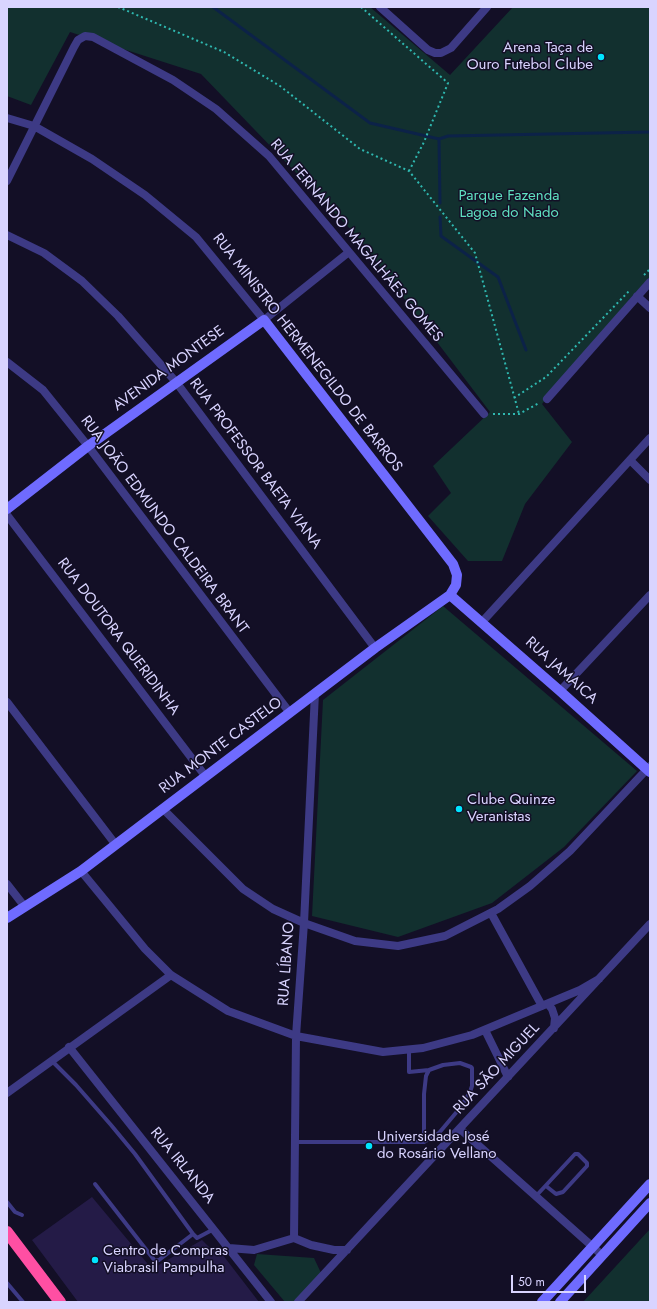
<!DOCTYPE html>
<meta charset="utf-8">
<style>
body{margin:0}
#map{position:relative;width:657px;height:1309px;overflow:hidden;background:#130f26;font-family:Jost,sans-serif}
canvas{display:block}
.frame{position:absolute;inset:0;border:8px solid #d9d4ff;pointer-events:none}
.scale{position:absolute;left:511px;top:1275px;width:75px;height:18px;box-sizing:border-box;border:2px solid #d9d4ff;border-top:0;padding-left:5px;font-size:12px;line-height:14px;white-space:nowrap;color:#d9d4ff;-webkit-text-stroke:3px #130f26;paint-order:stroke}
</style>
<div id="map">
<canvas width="657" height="1309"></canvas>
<div class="frame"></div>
<div class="scale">50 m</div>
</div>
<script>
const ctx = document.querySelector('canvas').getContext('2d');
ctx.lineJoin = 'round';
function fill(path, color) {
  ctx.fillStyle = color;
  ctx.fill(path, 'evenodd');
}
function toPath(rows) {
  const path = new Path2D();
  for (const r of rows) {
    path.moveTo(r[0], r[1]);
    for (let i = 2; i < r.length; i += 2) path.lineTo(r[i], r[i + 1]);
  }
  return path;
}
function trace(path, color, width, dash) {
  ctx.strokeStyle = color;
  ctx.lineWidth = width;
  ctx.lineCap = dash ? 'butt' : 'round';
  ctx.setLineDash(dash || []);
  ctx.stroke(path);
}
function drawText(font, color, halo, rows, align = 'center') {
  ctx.font = font + ' Jost,sans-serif';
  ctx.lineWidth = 3;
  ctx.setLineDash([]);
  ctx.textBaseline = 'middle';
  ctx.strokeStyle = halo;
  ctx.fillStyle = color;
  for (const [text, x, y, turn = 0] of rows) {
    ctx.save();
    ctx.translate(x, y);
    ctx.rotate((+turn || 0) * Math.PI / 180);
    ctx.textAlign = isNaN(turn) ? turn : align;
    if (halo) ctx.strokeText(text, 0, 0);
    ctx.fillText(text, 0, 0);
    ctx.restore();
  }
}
const green = toPath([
 [7,7,370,7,450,75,513,7,650,7,650,277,635,293,542,404,572,442,525,504,502,561,468,561,428,516,451,493,433,466,490,412,356,235,201,74,70,32,31,105,7,96],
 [443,606,637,771,564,847,492,903,398,937,312,916,323,700],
 [650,1229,650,1302,583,1302],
 [257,1254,314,1258,321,1273,295,1302,285,1302,254,1265]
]);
const stream = toPath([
 [213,7,370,123,439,139,448,136,650,132],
 [439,139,440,203],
 [440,217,441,236,498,277,526,350]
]);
const building = toPath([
 [92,1197,152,1269,202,1240,210,1248,219,1250,259,1302,78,1302,32,1240]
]);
const path = toPath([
 [118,7,224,52,280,86,360,149,409,171,475,253,519,414],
 [361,7,448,83,424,142,409,171],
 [644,275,650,269],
 [514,398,546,377,630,290],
 [493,414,519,414,539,403]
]);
const lane = toPath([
 [409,1049,409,1072,429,1070],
 [52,1061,76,1085,111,1125,135,1154,193,1234,197,1238,214,1229],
 [295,1142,424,1142,439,1133,460,1108,470,1092,472,1086,472,1068,471,1067,460,1063,443,1065,429,1070,426,1076,424,1094,424,1142],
 [95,1184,155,1261,159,1260,193,1234],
 [536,1196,575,1154,578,1154,587,1163,587,1166,563,1192,556,1194,546,1186],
 [7,1202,15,1212,22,1215],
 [7,1283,23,1302]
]);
const street = toPath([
 [380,7,428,50,435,53,441,53,451,48,487,7],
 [7,118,34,126,92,159,145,195,196,237,264,320,349,252],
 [7,181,74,47,78,40,85,36,93,37,173,80,216,109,269,156,484,414],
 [7,235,44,253,82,281,118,316,176,382,375,648],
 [637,296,650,308],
 [7,362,43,390,88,446,290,713],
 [547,399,650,282],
 [630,460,650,480],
 [7,515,206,777],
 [482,622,650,438],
 [560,691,650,595],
 [7,702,116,845],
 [163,809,243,889,273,909,304,923,355,941,398,946,445,936,498,909,530,886,570,851,650,766],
 [81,871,145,949,171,975,228,1011,296,1036,383,1052,423,1048,472,1035,580,990,599,979],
 [7,884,25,907],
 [491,913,542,1006],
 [548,1004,552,1009,555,1018,554,1028],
 [485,1030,508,1077],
 [69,1047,271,1302],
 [7,1093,171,975],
 [460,1129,602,1255],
 [294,1238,296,1036,304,923,315,693],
 [229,1248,254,1250,294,1238,311,1245,334,1250,347,1250],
 [298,1302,650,924]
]);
const secondary = toPath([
 [7,509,88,446,264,320,453,564,457,575,456,585,450,595,375,648,81,871,7,918],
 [450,595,560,691,650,772],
 [542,1302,650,1184],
 [560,1302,650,1203]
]);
const highway = toPath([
 [7,1232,60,1302]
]);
const markers = [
 [601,57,4,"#00e5ff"],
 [459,809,4,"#00e5ff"],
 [369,1146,4,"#00e5ff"],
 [95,1260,4,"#00e5ff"]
];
const poiNames = [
 ["Arena Taça de",593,48,"right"],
 ["Ouro Futebol Clube",593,65,"right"],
 ["Clube Quinze",467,800],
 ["Veranistas",467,817],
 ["Universidade José",377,1137],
 ["do Rosário Vellano",377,1154],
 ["Centro de Compras",103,1251],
 ["Viabrasil Pampulha",103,1268]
];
const parkNames = [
 ["Parque Fazenda",509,196],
 ["Lagoa do Nado",509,213]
];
const streetNames = [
 ["RUA FERNANDO MAGALHÃES GOMES",356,241,50],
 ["RUA MINISTRO HERMENEGILDO DE BARROS",307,353,52],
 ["AVENIDA MONTESE",169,369,-36],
 ["RUA PROFESSOR BAETA VIANA",255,464,53],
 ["RUA JOÃO EDMUNDO CALDEIRA BRANT",164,525,53],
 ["RUA DOUTORA QUERIDINHA",118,637,53],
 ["RUA JAMAICA",561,671,42],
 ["RUA MONTE CASTELO",221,746,-37],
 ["RUA LÍBANO",287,964,-86],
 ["RUA SÃO MIGUEL",497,1069,-47],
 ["RUA IRLANDA",182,1166,51]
];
fill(green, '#12302f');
trace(stream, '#0c2248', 3);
fill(building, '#241b47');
trace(path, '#2fb8b0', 2, [2, 3]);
trace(lane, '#3d3a85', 4);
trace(street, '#3d3a85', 8);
trace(secondary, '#6f6bff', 10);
trace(highway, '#ff4fa3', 12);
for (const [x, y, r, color] of markers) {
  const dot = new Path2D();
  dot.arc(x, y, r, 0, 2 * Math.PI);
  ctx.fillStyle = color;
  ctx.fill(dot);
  trace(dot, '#130f26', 1.5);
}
drawText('15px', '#d9d4ff', '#130f26', poiNames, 'left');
drawText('15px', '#5fe0c0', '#130f26', parkNames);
drawText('15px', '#d9d4ff', '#130f26', streetNames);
</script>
